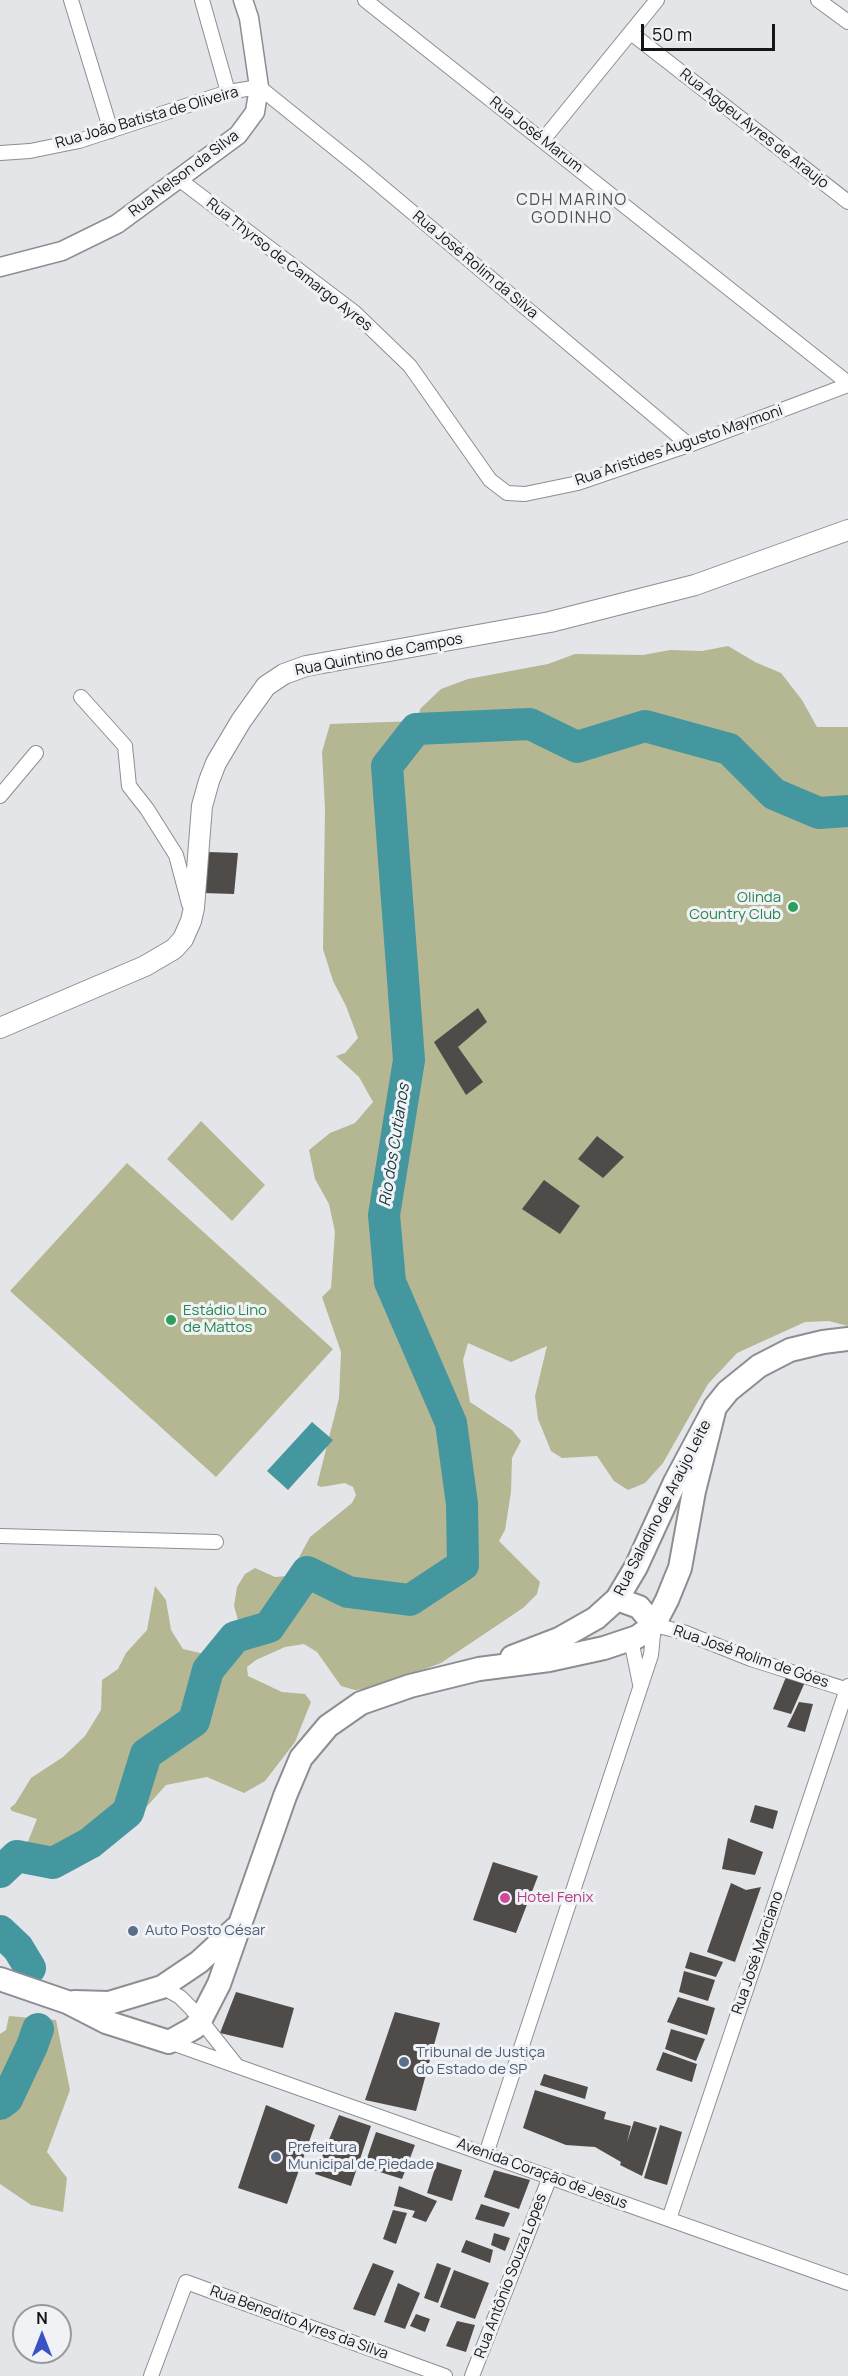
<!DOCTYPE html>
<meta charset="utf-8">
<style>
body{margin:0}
#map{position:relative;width:848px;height:2376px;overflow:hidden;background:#e4e5e9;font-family:Manrope,sans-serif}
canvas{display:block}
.north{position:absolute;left:12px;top:2304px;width:60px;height:60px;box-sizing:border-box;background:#f1f2f6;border:2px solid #999a9c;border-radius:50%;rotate:0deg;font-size:16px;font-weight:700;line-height:24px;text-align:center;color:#141516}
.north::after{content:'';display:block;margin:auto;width:21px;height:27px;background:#3952c4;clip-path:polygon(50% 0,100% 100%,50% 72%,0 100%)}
.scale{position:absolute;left:641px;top:24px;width:134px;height:27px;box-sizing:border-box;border:3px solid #141516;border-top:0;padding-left:8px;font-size:18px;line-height:21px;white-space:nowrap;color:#141516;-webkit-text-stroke:4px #f1f2f6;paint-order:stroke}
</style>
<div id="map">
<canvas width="848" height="2376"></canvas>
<div class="north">N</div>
<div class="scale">50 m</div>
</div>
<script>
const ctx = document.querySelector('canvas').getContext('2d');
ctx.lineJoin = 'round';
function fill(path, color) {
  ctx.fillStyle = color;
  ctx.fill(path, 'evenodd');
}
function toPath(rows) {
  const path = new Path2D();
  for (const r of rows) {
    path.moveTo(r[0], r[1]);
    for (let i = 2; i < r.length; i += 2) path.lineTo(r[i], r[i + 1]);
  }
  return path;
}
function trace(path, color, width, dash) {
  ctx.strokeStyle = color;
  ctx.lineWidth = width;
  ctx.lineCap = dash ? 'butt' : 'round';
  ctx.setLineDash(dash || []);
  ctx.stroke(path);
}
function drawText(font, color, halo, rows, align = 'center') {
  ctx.font = font + ' Manrope,sans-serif';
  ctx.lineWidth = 6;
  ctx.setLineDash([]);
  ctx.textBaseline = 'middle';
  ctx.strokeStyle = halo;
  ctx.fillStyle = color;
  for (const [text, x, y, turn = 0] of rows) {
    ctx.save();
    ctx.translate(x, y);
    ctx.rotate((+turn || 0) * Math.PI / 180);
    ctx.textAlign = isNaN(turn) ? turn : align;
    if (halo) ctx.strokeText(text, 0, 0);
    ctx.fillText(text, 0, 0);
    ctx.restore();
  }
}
const green = toPath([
 [728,646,755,662,781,673,802,700,817,727,848,727,848,1326,829,1321,805,1322,737,1353,708,1384,663,1463,645,1483,628,1490,614,1481,597,1456,562,1458,551,1451,538,1419,535,1396,547,1346,511,1362,468,1343,463,1360,470,1402,512,1430,521,1441,512,1458,511,1492,505,1530,499,1541,540,1582,537,1594,523,1608,441,1663,375,1688,355,1690,341,1686,317,1652,304,1644,285,1647,256,1660,247,1667,248,1676,282,1692,305,1694,311,1702,295,1742,265,1781,244,1793,207,1777,166,1785,142,1812,108,1830,70,1859,41,1871,30,1866,25,1849,37,1819,12,1811,10,1808,15,1804,31,1778,63,1757,85,1736,101,1710,102,1680,118,1669,126,1653,147,1630,155,1586,166,1600,171,1630,183,1649,209,1655,232,1646,242,1634,234,1606,237,1587,245,1574,255,1568,275,1577,289,1576,310,1537,352,1503,356,1495,353,1487,345,1483,321,1487,317,1485,339,1398,341,1352,322,1297,331,1288,335,1232,329,1204,315,1179,309,1150,330,1133,355,1123,373,1102,359,1077,336,1056,345,1053,358,1038,346,1006,333,981,323,949,325,808,322,752,330,724,418,721,420,709,441,689,468,679,548,664,575,654,643,655,670,650,702,651],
 [201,1121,265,1185,232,1221,167,1159],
 [127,1163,333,1349,216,1477,10,1291],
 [9,2016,56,2020,70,2090,47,2152,67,2178,63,2212,31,2205,0,2184,0,2034,6,2030]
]);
const water = toPath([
 [312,1422,333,1440,288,1490,267,1471]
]);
const river = toPath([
 [0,1872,17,1856,53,1863,90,1843,128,1812,146,1754,194,1721,208,1670,235,1637,269,1627,307,1572,348,1592,410,1600,463,1565,462,1504,451,1423,390,1282,384,1215,409,1060,387,766,416,729,530,724,577,747,645,726,729,749,774,794,819,813,848,811],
 [0,1931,18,1948,30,1968],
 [0,2104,7,2099,32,2046,38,2029]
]);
const building = toPath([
 [208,852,238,853,234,894,203,893],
 [478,1008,487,1022,458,1047,483,1082,466,1095,434,1042],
 [597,1136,624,1157,603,1178,578,1159],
 [544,1180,580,1206,560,1234,522,1209],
 [786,1677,805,1682,791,1714,773,1709],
 [799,1702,813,1704,805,1732,787,1727],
 [755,1805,778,1811,773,1829,750,1822],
 [728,1838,763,1852,755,1875,722,1869],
 [493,1862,538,1876,516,1933,473,1920],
 [731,1883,746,1890,761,1887,735,1962,707,1952],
 [690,1952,723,1962,716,1977,685,1968],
 [684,1971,715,1980,708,2001,679,1992],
 [236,1992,294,2008,283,2048,220,2033],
 [678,1997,715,2008,707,2035,667,2022],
 [395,2012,440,2023,416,2111,365,2100],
 [671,2029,705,2039,696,2061,665,2049],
 [663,2052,697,2064,692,2082,656,2070],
 [544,2074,588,2087,585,2099,540,2085],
 [535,2090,606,2112,604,2119,631,2126,627,2142,634,2121,657,2128,642,2176,620,2165,621,2162,595,2147,566,2145,523,2128],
 [266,2105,315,2125,287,2204,238,2188],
 [339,2115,371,2126,351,2186,315,2174],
 [660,2125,682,2132,667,2185,644,2178],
 [376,2132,415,2145,402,2179,364,2167],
 [437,2162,462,2170,452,2201,427,2193],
 [494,2170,530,2180,519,2209,484,2197],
 [399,2186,437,2201,426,2222,412,2217,415,2211,394,2206],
 [481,2204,510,2213,504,2227,475,2219],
 [393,2210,407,2213,396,2244,383,2239],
 [494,2233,510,2238,505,2251,491,2245],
 [466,2240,493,2250,490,2263,461,2252],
 [373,2263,394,2271,375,2316,353,2309],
 [437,2263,451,2268,438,2303,424,2298],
 [454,2270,489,2283,475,2319,440,2307],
 [398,2283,420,2293,405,2329,384,2322],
 [416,2314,430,2319,425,2332,410,2326],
 [457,2321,475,2325,466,2352,446,2346]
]);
const minor = toPath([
 [71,0,111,131],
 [202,0,228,92],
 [365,0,848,383],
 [818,0,848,22],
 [631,33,848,202],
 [543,140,657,0],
 [0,153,30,151,79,141,228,92,259,87,362,170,689,445],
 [180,180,354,312,410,366,490,480,507,493,525,494,578,483,689,445,848,385],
 [81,697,125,746,129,786,147,809,176,855,189,904],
 [0,796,36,753],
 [0,1536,216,1542],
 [631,1640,640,1684],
 [162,1987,180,1997,191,2008,237,2066],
 [169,2042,848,2283],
 [486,2154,651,1655,654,1625,683,1632,751,1659,848,1690],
 [669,2219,848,1686],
 [151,2376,186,2282,445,2376],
 [472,2376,550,2177]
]);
const tertiary = toPath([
 [0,267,62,251,117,224,238,135,255,112,259,87,249,18,243,0]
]);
const secondary = toPath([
 [0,1028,145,966,174,949,183,939,191,921,194,908,202,806,209,781,216,763,241,721,266,686,284,674,306,666,550,622,695,585,848,530]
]);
const primary = toPath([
 [617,1599,639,1607,654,1625],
 [512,1657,559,1639,596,1618,617,1599,636,1567,675,1482,715,1407,728,1391,759,1366,790,1350,823,1342,848,1339],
 [0,1979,67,2002,106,2022,169,2042,194,2028,200,2021,219,1984,285,1796,301,1758,328,1726,361,1703,410,1686,479,1669,549,1660,604,1648,637,1637,654,1625,667,1600,680,1568,694,1491,715,1407],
 [74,2002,109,2003,162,1987,199,1962,236,1928]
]);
const markers = [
 [793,907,6,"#2e9e5b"],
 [171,1320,6,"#2e9e5b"],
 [505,1898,6,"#d1479c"],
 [133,1931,6,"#5c6f8a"],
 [404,2062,6,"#5c6f8a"],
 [276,2157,6,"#5c6f8a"]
];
const streetNames = [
 ["Rua João Batista de Oliveira",147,118,-16],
 ["Rua Aggeu Ayres de Araujo",754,129,38],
 ["Rua José Marum",536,135,38],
 ["Rua Nelson da Silva",184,174,-37],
 ["Rua Thyrso de Camargo Ayres",289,265,38],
 ["Rua José Rolim da Silva",475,265,40],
 ["Rua Aristides Augusto Maymoni",679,446,-19],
 ["Rua Quintino de Campos",379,655,-11],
 ["Rua Saladino de Araújo Leite",663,1508,-63],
 ["Rua José Rolim de Góes",751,1657,19],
 ["Rua José Marciano",758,1953,-71],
 ["Avenida Coração de Jesus",542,2174,20],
 ["Rua Antônio Souza Lopes",511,2276,-69],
 ["Rua Benedito Ayres da Silva",299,2323,20]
];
const leisureNames = [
 ["Olinda",781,898],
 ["Country Club",781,915],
 ["Estádio Lino",183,1311,"left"],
 ["de Mattos",183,1328,"left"]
];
const hotelNames = [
 ["Hotel Fenix",517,1898]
];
const serviceNames = [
 ["Auto Posto César",145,1931],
 ["Tribunal de Justiça",416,2053],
 ["do Estado de SP",416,2070],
 ["Prefeitura",288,2148],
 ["Municipal de Piedade",288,2165]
];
const neighbourhoodNames = [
 ["CDH MARINO",572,201],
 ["GODINHO",572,219]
];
const waterNames = [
 ["Rio dos Cutianos",395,1145,-81]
];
fill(green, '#b4b792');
fill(water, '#44969f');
trace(river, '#44969f', 32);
fill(building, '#4f4b49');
trace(minor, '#8d8e91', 16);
trace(tertiary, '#8d8e91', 21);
trace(secondary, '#8d8e91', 22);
trace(primary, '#8d8e91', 26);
trace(minor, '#fff', 14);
trace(tertiary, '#fff', 18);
trace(secondary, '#fff', 20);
trace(primary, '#fff', 22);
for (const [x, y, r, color] of markers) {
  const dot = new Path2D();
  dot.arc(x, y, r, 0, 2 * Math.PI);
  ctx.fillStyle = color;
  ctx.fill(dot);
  trace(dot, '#f1f2f6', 2);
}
drawText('15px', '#141516', '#f1f2f6', streetNames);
drawText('15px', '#27864d', '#f1f2f6', leisureNames, 'right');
drawText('15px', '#b23c85', '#f1f2f6', hotelNames, 'left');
drawText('15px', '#4e5e75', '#f1f2f6', serviceNames, 'left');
ctx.letterSpacing = '1.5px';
drawText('16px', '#505154', '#f1f2f6', neighbourhoodNames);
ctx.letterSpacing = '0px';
drawText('italic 16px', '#11383c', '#f1f2f6', waterNames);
</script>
